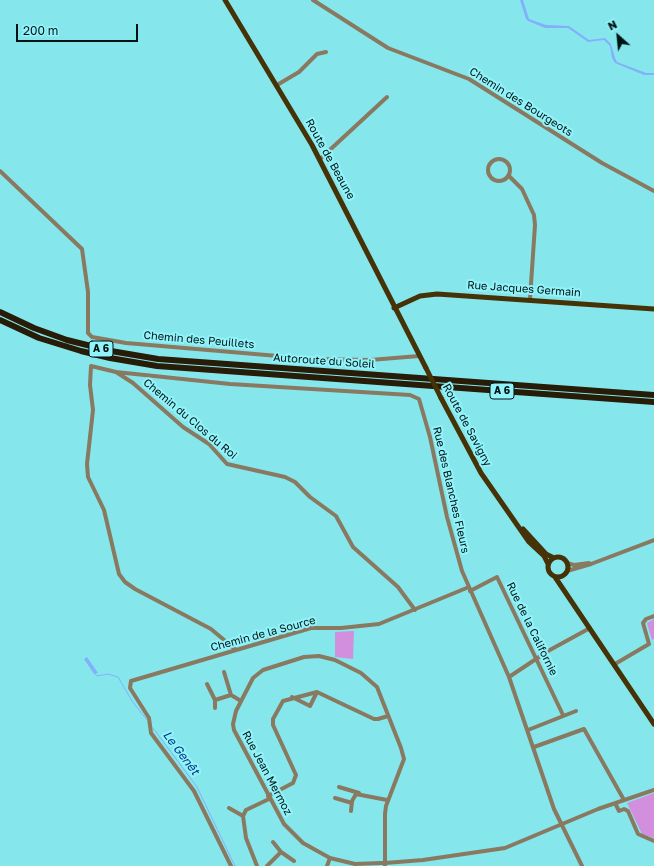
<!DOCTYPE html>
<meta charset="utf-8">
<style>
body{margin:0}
#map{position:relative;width:654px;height:866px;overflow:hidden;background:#85e7ec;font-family:"Golos Text",sans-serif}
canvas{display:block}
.north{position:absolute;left:598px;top:16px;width:40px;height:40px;-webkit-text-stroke:3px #92f4fa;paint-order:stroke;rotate:333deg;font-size:11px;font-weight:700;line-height:16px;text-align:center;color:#001314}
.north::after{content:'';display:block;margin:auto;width:14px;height:18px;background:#001314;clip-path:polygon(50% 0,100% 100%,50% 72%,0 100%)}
.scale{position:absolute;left:16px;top:24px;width:122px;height:18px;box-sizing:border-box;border:2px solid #001314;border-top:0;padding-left:5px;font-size:12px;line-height:14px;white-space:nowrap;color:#001314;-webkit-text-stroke:3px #92f4fa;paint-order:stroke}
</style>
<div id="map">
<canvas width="654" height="866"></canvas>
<div class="north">N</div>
<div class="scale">200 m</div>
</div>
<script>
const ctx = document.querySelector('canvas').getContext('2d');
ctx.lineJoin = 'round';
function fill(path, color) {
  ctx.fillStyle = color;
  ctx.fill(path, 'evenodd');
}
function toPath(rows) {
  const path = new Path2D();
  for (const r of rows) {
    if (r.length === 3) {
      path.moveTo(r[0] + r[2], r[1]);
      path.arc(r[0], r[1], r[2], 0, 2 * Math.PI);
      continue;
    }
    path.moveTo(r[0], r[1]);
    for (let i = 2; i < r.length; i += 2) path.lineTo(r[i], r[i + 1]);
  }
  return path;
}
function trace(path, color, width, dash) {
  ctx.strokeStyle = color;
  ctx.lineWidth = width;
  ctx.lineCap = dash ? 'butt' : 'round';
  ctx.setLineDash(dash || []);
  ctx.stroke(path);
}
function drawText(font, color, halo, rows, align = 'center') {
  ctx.font = font + ' "Golos Text",sans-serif';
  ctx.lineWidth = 4;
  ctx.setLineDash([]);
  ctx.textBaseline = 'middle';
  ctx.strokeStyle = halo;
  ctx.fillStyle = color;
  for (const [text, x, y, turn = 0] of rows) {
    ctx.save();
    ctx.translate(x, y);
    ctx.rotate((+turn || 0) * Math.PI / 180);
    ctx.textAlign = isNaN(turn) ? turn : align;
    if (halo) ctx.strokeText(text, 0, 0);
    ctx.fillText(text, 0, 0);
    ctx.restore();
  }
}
const green = toPath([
 [654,619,654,639,652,640,647,623],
 [354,631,353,659,335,657,335,632],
 [654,793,654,838,642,834,627,803]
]);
const water = toPath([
 [520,0,523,0,529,19,546,25,569,26,589,40,605,38,611,44,615,58,617,62,646,73,654,73,654,75,644,75,615,63,612,58,610,46,604,40,588,42,568,28,545,28,528,21,526,19],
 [87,657,98,673,94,674,84,659]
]);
const stream = toPath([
 [95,674,97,676,108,674,118,677,132,701,147,720],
 [153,728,197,787,235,866]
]);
const minor = toPath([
 [313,0,388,48,469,79,602,163,654,191],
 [277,85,299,72,317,54,326,52],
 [499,170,11],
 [320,159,387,97],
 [0,171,82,249,88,292,88,333,92,337,126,343,313,359,370,360,419,356],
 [509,176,522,189,534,215,535,225,530,299],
 [116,372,230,384,410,395,419,399,430,437,447,517,462,571,509,677,554,809,582,866],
 [567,563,574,565,589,563],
 [567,571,591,564,654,540],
 [470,591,497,577,563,715],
 [236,650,211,629,135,589,125,582,119,574,104,510,88,477,87,464,93,410,90,385,91,366,116,372,133,383,183,427,209,444,227,464,285,477,295,482,310,497,336,516,353,547,398,587,415,610],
 [615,664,649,644,643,623,646,619,654,616],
 [224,672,231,695,241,701],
 [509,677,548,651,590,628],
 [207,684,215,700,215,708],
 [292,697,310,706,317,692],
 [215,700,231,695],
 [528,730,576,711],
 [534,747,584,729,624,800],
 [339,787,359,793],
 [268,796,293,783,296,775,273,725,273,719,283,701,317,692,374,719,378,719,388,716],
 [335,798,352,803],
 [615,803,619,811,624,809,628,811,638,834,654,841],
 [229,808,243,816],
 [351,811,352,801,356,794,387,800],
 [273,842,281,852,294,861],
 [231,866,194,791,151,733,149,718,130,688,131,681,311,628,341,628,379,624,469,587],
 [257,866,246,838,243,816,246,810,269,799],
 [267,866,281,852],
 [327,866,330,858],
 [385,866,385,814,386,806,404,759,401,748,377,687,361,673,335,660,319,656,304,657,263,670,253,678,236,711,233,724,234,730,284,824,303,843,330,858,355,864,381,863,385,863,423,860,505,848,598,809,654,790]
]);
const major = toPath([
 [225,0,312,145,426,368],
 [394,308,420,296,437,294,654,309],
 [441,398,481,473,529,542,544,556,548,564],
 [523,529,546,554,554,558],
 [558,567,10],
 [555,577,654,724]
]);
const highway = toPath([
 [0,312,34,328,67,340,111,351,158,359,654,395],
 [0,320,39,338,81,351,110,358,157,366,654,402]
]);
const majorBridge = toPath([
 [426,368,441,398]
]);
const shields = [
 [101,349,24],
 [502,391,24]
];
const shieldNames = [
 ["A 6",101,349],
 ["A 6",502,391]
];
const streetNames = [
 ["Chemin des Bourgeots",521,102,32],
 ["Route de Beaune",330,159,61],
 ["Rue Jacques Germain",524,289,4],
 ["Chemin des Peuillets",199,340,5],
 ["Autoroute du Soleil",324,361,4],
 ["Chemin du Clos du Roi",190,419,40],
 ["Route de Savigny",467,425,62],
 ["Rue des Blanches Fleurs",451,490,77],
 ["Rue de la Californie",532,629,64],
 ["Chemin de la Source",263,634,-15],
 ["Rue Jean Mermoz",267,773,62]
];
const waterNames = [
 ["Le Genêt",181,753,53]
];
fill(green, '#d18fde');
fill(water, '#83b0fd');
trace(stream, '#83b0fd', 1);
trace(minor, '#897960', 4);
trace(major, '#463207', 5);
trace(highway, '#271c08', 6);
trace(majorBridge, '#463207', 5);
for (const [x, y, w] of shields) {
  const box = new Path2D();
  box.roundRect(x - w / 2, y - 8, w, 16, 3);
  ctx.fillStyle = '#92f4fa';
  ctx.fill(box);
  trace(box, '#001314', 1);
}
drawText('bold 10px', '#001314', null, shieldNames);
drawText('11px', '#001314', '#92f4fa', streetNames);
drawText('italic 12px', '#023485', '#92f4fa', waterNames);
</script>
